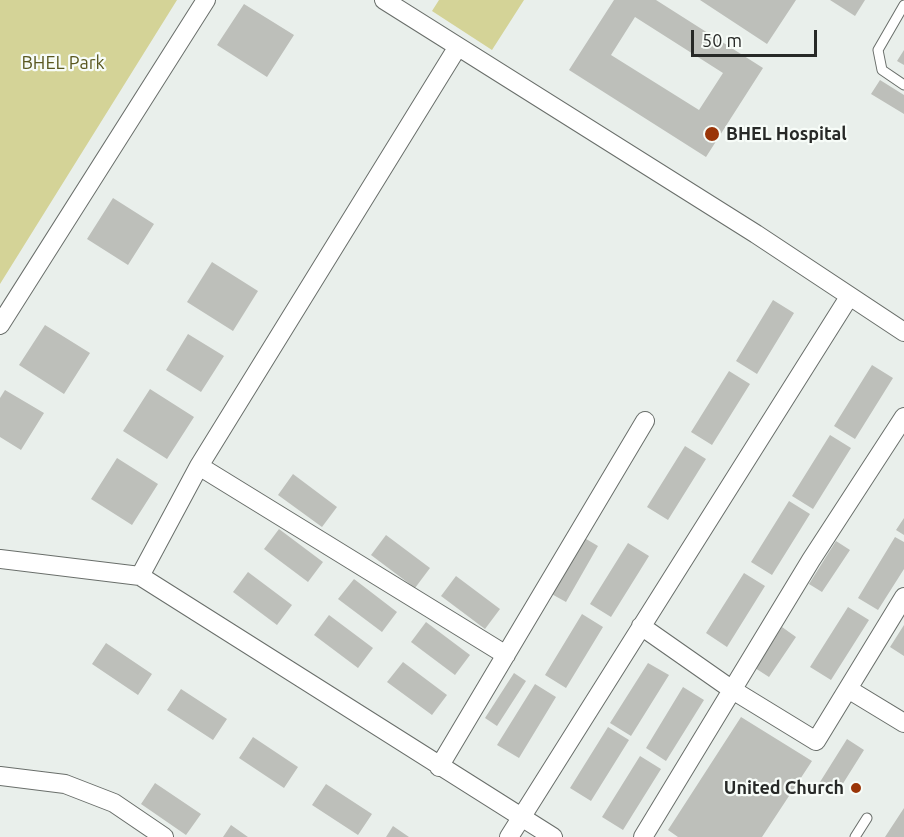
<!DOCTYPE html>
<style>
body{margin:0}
#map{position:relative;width:904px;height:837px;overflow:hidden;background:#e9efeb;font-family:Ubuntu,sans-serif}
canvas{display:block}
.scale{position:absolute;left:691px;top:30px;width:126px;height:27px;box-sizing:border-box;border:3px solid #272927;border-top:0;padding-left:8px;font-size:18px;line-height:21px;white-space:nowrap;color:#272927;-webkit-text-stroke:4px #f7fcf8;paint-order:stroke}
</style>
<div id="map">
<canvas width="904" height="837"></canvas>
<div class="scale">50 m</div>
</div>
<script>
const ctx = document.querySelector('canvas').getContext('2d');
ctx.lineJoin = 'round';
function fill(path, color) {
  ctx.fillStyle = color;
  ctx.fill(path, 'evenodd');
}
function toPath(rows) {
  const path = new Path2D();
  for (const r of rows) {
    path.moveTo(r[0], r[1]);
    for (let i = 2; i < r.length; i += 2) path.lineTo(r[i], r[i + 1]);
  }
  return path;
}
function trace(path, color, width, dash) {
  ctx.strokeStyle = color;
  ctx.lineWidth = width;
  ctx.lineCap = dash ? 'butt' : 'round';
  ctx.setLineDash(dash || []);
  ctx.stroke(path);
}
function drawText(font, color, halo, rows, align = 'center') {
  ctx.font = font + ' Ubuntu,sans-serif';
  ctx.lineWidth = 4.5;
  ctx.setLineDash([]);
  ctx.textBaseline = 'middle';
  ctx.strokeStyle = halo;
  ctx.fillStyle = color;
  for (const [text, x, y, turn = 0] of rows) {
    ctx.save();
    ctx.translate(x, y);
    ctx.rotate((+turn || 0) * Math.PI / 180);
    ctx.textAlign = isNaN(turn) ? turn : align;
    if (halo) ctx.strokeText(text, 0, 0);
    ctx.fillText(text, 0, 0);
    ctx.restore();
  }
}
const green = toPath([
 [0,0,177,0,0,284],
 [439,0,524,0,492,50,432,11]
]);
const building = toPath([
 [614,0,656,0,763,68,706,157,569,70],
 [635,17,723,73,699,110,611,55],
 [700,0,796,0,767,44],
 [830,0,865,0,855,16],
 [244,4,294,35,267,77,217,45],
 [904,50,904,65,897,61],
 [880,80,904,95,904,114,871,94],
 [113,198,154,224,128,265,87,239],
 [212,262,258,291,233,331,187,302],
 [773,300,794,313,757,374,736,361],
 [45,325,90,353,64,394,19,365],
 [188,334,224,356,201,392,166,370],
 [872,365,893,378,855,439,834,426],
 [729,371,750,384,712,445,691,432],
 [150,389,194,417,167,459,123,431],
 [5,390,44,413,21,450,0,437,0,398],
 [830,435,851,448,813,509,792,496],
 [685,446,706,459,668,520,647,507],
 [117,458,158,484,132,525,91,499],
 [293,474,337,507,322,527,278,495],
 [789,501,810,514,772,575,751,562],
 [904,518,904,535,896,530],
 [279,529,323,562,308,582,264,549],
 [386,535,430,568,415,588,371,555],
 [581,536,598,546,566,602,548,592],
 [895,537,904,542,904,569,878,610,858,598],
 [836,541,850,550,822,592,809,584],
 [628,543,649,556,611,617,590,604],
 [248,572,292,605,277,625,233,592],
 [744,573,765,586,727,647,706,633],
 [456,576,500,609,485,629,441,596],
 [354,579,397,612,382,632,338,599],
 [848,607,869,620,831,680,810,667],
 [582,614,603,627,566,688,545,675],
 [329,615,373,648,358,668,314,635],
 [426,622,470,655,455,675,411,642],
 [904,625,904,656,890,647],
 [782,627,796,637,769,677,755,668],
 [106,643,152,674,138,695,92,664],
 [403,662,447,695,432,715,387,682],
 [648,663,669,675,631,736,610,723],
 [514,673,526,681,497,726,485,718],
 [535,684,556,697,519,758,497,745],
 [683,687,704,700,666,761,646,748],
 [181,689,227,719,213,740,167,710],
 [741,717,812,761,762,837,678,837,668,830],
 [608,727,629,740,591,801,570,788],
 [253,737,298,767,284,788,239,758],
 [847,739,864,750,837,793,820,782],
 [640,756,661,769,623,830,602,817],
 [155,783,201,814,186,835,141,804],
 [326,784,372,814,358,835,312,805],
 [904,808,904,837,885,837],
 [231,825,248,837,223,837],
 [393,826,409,837,386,837]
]);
const service = toPath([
 [904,5,878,50,882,70,904,85],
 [855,837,867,818]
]);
const minor = toPath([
 [384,0,756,234,904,332],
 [0,325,206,0],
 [199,466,506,655],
 [0,559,140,576,553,837],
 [140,576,199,466,457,48],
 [641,626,731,689,816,741,904,597],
 [848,689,904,723],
 [439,767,645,421],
 [0,776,65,784,114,803,164,837],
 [509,837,849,297],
 [643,837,811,560,904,417]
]);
const markers = [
 [712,134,8,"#9a3508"],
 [856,788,6,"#9a3508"]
];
const parkNames = [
 ["BHEL Park",63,63]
];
const poiNames = [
 ["BHEL Hospital",726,134],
 ["United Church",844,788,"right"]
];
fill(green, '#d4d397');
fill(building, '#bdbfba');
trace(service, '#696e6a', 11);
trace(minor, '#696e6a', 20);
trace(service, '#fff', 9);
trace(minor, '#fff', 18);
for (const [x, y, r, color] of markers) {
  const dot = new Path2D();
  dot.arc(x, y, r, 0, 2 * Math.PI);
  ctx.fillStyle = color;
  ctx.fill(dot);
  trace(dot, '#f7fcf8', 2);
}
drawText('18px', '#5a5820', '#f7fcf8', parkNames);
drawText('bold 18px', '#272927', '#f7fcf8', poiNames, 'left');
</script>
